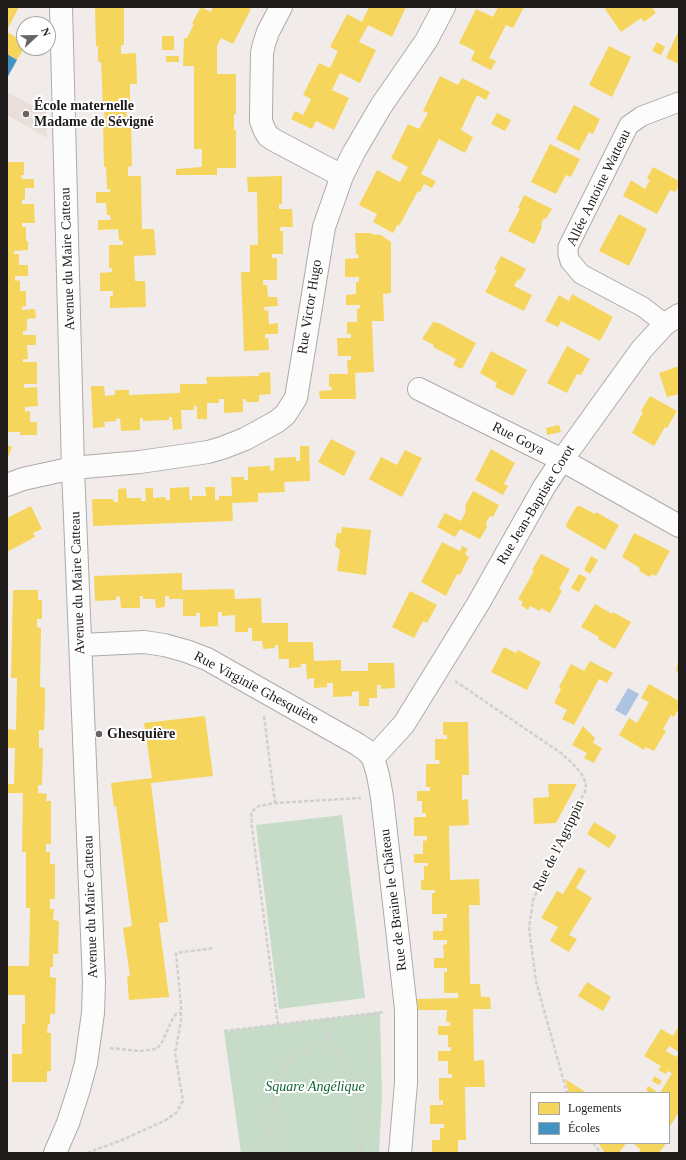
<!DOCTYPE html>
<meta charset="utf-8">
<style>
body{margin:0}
#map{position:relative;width:686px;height:1160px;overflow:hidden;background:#f1ecea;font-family:Georgia,serif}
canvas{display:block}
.frame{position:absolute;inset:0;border:8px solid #1f1b1a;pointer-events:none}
.legend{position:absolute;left:530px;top:1092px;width:140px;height:52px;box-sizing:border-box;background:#fff;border:1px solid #a5a4a3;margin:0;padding:5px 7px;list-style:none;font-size:12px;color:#1f1b1a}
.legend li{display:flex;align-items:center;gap:8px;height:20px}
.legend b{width:20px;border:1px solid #a5a4a3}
.north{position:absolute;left:16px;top:16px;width:40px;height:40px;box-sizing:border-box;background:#fff;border:1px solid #a5a4a3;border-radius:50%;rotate:68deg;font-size:11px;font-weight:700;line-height:16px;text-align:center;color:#1f1b1a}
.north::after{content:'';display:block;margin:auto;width:14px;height:18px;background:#686463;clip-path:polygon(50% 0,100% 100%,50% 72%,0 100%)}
</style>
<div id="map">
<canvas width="686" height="1160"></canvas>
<div class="frame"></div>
<ul class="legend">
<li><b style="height:11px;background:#f6d55c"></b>Logements</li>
<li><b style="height:11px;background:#4393c3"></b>Écoles</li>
</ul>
<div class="north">N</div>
</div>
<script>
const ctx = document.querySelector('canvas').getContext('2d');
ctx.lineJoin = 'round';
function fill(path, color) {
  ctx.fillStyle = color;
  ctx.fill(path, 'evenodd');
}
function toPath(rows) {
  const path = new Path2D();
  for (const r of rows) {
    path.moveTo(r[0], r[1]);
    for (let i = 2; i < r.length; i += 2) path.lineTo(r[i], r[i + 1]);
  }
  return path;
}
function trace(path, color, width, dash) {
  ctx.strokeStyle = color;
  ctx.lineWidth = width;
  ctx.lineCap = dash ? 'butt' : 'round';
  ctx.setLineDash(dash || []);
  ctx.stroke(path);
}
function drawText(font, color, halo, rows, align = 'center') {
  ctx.font = font + ' Georgia,serif';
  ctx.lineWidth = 4;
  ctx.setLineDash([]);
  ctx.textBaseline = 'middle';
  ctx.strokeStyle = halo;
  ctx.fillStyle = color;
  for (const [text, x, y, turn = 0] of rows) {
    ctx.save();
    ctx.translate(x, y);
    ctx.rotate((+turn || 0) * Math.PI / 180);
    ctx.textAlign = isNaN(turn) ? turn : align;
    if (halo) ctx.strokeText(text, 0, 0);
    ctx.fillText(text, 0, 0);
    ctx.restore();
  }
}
const built = toPath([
 [7,92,46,113,47,138,7,115]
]);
const green = toPath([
 [342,815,365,998,279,1009,256,825],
 [380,1012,382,1097,379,1153,241,1153,224,1031]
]);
const water = toPath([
 [628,688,639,694,626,716,615,710]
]);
const homes = toPath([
 [7,7,19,7,7,30],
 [95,7,124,7,124,45,121,45,121,54,136,53,137,84,130,84,130,107,126,107,127,123,131,123,132,166,128,167,128,176,141,176,142,229,154,229,156,255,134,256,135,281,145,281,146,307,110,308,110,296,113,296,113,291,100,291,100,273,112,272,112,268,109,268,109,245,123,245,123,241,119,240,118,229,98,230,98,220,111,220,110,215,107,215,106,203,96,203,96,192,110,192,110,189,107,189,106,167,104,167,103,123,105,123,104,107,103,108,101,62,98,62,98,46,96,46],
 [201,7,211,12,213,7,246,7,251,9,233,44,221,38,217,46,217,74,236,74,236,114,234,114,234,130,236,130,236,168,217,168,217,175,176,175,176,169,202,167,202,149,194,149,194,66,183,66,184,38,187,38,194,24,192,23],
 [369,7,406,7,392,37,368,25,359,42,376,50,360,83,340,73,332,90,349,98,334,130,316,121,312,129,291,119,295,111,303,115,311,99,303,95,319,63,330,68,338,51,330,47,347,14,362,22],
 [498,7,524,7,513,28,506,25,489,58,496,61,491,70,471,60,475,51,459,43,476,9,493,17],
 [608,7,652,7,656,13,644,22,641,18,621,32,605,9],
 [679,30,679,64,666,58],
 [7,32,24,42,24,48,17,60,7,54],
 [162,36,174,36,174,50,162,50],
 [657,42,665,47,661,55,652,51],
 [609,46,631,57,612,97,589,85],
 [166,56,179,56,179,62,166,62],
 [440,76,458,85,462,78,490,92,486,100,477,95,461,130,473,137,465,153,439,139,421,174,436,181,432,188,424,184,420,192,418,191,399,226,398,224,393,233,373,222,377,214,359,205,377,170,400,182,408,167,391,158,408,124,419,129,428,113,423,111],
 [574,105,600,119,593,134,589,132,579,151,556,139],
 [497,113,511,120,505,131,491,124],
 [550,144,580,159,571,177,566,175,556,194,531,182],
 [7,162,24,162,24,175,21,175,22,179,34,179,34,188,25,188,25,199,22,200,22,204,34,204,35,223,22,223,22,227,26,227,26,241,28,241,28,250,14,251,14,254,19,254,19,265,28,265,28,276,15,276,15,281,20,280,20,291,26,291,26,306,22,307,22,310,35,309,36,318,27,319,27,329,26,331,23,331,23,335,36,335,36,345,27,345,28,359,23,359,23,362,37,362,37,384,24,384,24,388,37,387,38,406,25,407,25,412,30,411,30,422,37,422,37,435,20,435,20,432,7,432],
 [653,167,679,181,679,185,675,192,670,190,657,214,623,196,631,180,645,189,650,180,647,178],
 [282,176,282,204,279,204,279,209,292,209,293,227,280,227,280,231,283,231,283,254,272,254,272,258,277,258,277,280,263,280,263,285,267,285,268,297,277,297,278,306,264,307,265,311,268,310,269,324,278,323,278,334,265,334,265,338,268,338,269,350,244,351,241,272,250,272,250,245,258,245,257,192,248,192,247,177],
 [524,195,552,209,546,219,544,218,541,224,542,227,534,244,508,231,520,209,518,208],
 [619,214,647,229,629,266,599,251],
 [355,233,371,233,371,234,381,235,391,242,391,293,383,294,384,321,372,321,374,372,355,373,356,399,320,399,319,391,332,390,332,387,329,387,329,374,348,374,347,360,351,360,351,356,338,356,337,338,351,338,351,334,347,334,347,322,357,322,357,309,360,308,360,305,346,305,346,295,356,294,356,282,359,282,359,277,345,277,345,259,359,258,358,255,356,254],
 [501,256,526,269,520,280,518,279,514,286,532,295,524,311,485,292,497,270,494,269],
 [572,294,613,317,600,341,561,321,558,327,545,321,559,295,569,301],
 [433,322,439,323,476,343,462,369,453,365,456,359,433,347,434,345,422,339],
 [567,346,590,359,581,375,577,374,567,393,547,383],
 [491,351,527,370,513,396,495,387,497,383,480,373],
 [679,366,679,394,667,397,659,373],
 [270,372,271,394,259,395,259,402,246,402,246,399,243,399,243,412,224,413,224,399,219,399,219,403,207,403,207,419,197,419,197,406,194,406,194,410,181,410,182,429,173,430,172,417,169,417,169,420,143,421,143,418,140,418,140,430,121,431,120,418,116,419,116,421,104,422,105,427,93,428,91,386,104,386,105,396,115,395,115,390,129,390,129,395,180,393,180,384,207,384,206,377,259,376,259,373],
 [650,396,677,411,667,428,665,427,654,446,632,433,643,412,641,411],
 [559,425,561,432,547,435,546,428],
 [331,439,356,452,344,476,318,462],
 [7,445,12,447,7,461],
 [300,446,309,446,310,481,284,482,285,492,258,493,258,502,232,503,233,521,93,526,92,499,113,499,114,502,118,502,118,489,126,488,127,498,141,498,141,501,146,501,145,488,153,488,153,498,165,497,166,500,170,500,170,488,189,487,190,500,192,500,192,496,206,496,205,487,215,487,215,500,219,500,219,496,232,496,231,477,244,477,244,480,248,480,248,467,270,466,270,471,274,470,274,458,296,457,296,461,300,461],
 [491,449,515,463,504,484,508,486,503,495,475,480],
 [405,450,422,458,402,497,369,479,381,457,397,465],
 [473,491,499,505,493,517,490,516,486,523,487,527,480,539,460,529,455,537,437,527,445,513,461,521,466,511,465,506],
 [31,506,42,529,33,533,35,537,7,552,7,518],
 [580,506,595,514,596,512,619,525,605,550,567,528,566,525,576,507],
 [342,527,371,530,366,575,337,571,340,550,335,546,337,533,341,533],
 [634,533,670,551,656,576,652,574,650,577,639,571,640,568,622,557],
 [442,542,460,551,462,546,468,549,465,554,469,557,460,575,457,574,446,596,421,582],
 [541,554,570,569,559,589,562,591,550,613,541,608,540,611,530,606,528,610,521,605,523,602,518,599,534,571,532,570],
 [591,556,598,560,590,574,584,570],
 [182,573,182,590,234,589,235,599,261,598,262,623,288,623,288,642,313,642,314,661,341,660,341,671,368,671,368,663,394,663,395,688,381,689,381,685,377,685,377,698,369,698,369,706,359,706,359,691,352,692,352,696,333,697,333,683,327,683,327,687,314,688,314,678,307,679,306,664,301,664,301,667,289,668,289,659,279,659,278,645,275,645,275,648,263,649,262,641,252,641,252,628,248,628,248,632,235,632,235,615,222,616,222,612,218,612,218,626,200,627,200,613,196,613,196,616,183,616,183,599,169,599,169,596,165,596,165,607,156,608,155,599,143,599,143,596,140,596,140,608,121,608,120,596,116,597,116,600,95,601,94,576],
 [579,574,587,578,579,592,571,588],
 [13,590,38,590,38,600,42,600,42,619,37,619,37,627,41,628,40,687,45,688,45,707,44,730,39,730,39,748,43,748,42,785,38,785,38,793,47,794,46,801,51,801,51,844,46,844,46,852,50,852,50,864,55,864,55,899,50,899,50,909,54,909,53,920,59,921,58,954,53,954,53,967,50,967,50,977,56,978,55,1014,50,1014,50,1024,48,1024,47,1033,51,1033,51,1071,47,1071,47,1082,12,1082,12,1054,22,1054,22,1024,25,1024,25,995,7,995,7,966,29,966,30,908,26,908,26,852,22,852,23,793,7,793,7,784,14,784,15,748,7,748,7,729,16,730,17,678,11,678],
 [410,591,437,605,427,623,423,621,414,638,392,627],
 [595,604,612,614,613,612,631,622,615,649,598,639,599,637,581,627],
 [504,647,516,653,518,650,541,662,527,690,491,672],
 [590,661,613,673,607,683,599,679,574,725,562,719,567,710,554,703,561,689,559,687,571,664,584,671],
 [678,662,679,662,679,672,676,671],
 [649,684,679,701,679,708,674,717,671,715,663,729,666,731,654,751,645,747,644,750,619,735,629,718,637,723,649,702,641,698],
 [205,716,213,776,151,783,168,922,159,923,169,997,129,1000,127,977,130,976,123,928,132,926,116,806,114,807,111,783,152,778,144,723],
 [443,722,468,722,469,775,462,775,462,800,468,799,469,825,449,826,450,880,479,879,480,905,469,905,470,984,480,984,481,997,490,997,491,1009,473,1009,474,1061,484,1060,485,1087,465,1087,466,1140,458,1140,458,1153,432,1153,432,1140,440,1140,440,1128,444,1128,444,1124,430,1124,430,1105,443,1105,443,1100,439,1101,439,1078,452,1078,452,1074,448,1074,448,1061,438,1061,438,1051,451,1051,451,1047,448,1047,448,1035,438,1035,438,1026,450,1026,450,1022,446,1022,447,1010,418,1010,417,999,458,998,458,993,444,993,444,972,447,972,447,968,434,968,434,958,444,958,443,945,447,944,447,940,433,940,433,931,443,931,443,918,447,918,447,914,432,914,432,893,435,893,435,890,421,890,421,880,424,880,424,866,428,866,428,863,414,863,414,854,423,854,423,841,427,840,427,836,414,836,414,817,426,817,426,813,422,813,422,801,417,801,417,791,430,791,430,787,426,787,426,764,440,764,439,760,435,760,435,739,447,739,447,735,443,735],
 [583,726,595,738,593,743,602,748,594,763,584,758,587,753,572,745],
 [548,784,577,784,556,823,534,824,533,798,549,797],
 [594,822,617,836,609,848,587,834],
 [579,867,586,871,576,888,592,898,569,935,577,939,569,952,550,941,558,927,541,918,557,891,563,894],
 [587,982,611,997,603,1011,578,996],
 [679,1025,679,1052,669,1046,666,1051,676,1057,679,1053,679,1112,669,1128,669,1093,660,1093,672,1073,668,1071,666,1074,658,1070,661,1066,644,1056,661,1029,673,1036],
 [654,1076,662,1081,659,1085,652,1081],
 [565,1079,587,1093,569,1093],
 [648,1086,656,1091,654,1093,650,1093,646,1090],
 [598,1143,626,1143,619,1153,605,1153],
 [633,1143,664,1143,665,1145,659,1153,638,1153,641,1150]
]);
const schools = toPath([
 [7,54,17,60,7,78]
]);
const path = toPath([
 [455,681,561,753,573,764,581,773,586,783,585,792,575,809,533,900,529,928,536,981,567,1093],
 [264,716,275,803],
 [327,1019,328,1037,351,1074,359,1103,363,1130,360,1153],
 [278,1025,252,827,251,812,259,806,275,803,361,798],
 [224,1031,384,1012],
 [110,1048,140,1051,156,1049,161,1044,173,1018,176,1014,181,1013],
 [593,1143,601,1153],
 [87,1153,122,1140,164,1121,176,1113,183,1101,175,1053,181,1021,181,1005,176,953,214,948],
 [273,1153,271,1134,273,1107,276,1076,288,1062,328,1037]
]);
const pedestrian = toPath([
 [665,324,643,307,581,274,570,261,568,254,568,247,629,125,642,116,679,102]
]);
const minor = toPath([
 [281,7,268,32,264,44,262,53,261,113,261,121,264,129,268,136,274,140,342,176],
 [419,389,562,460,679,526],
 [7,485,23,479,73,468,140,462,208,452,222,448,245,439,276,422,285,415,296,398,324,227,342,176,354,152,381,106,426,41,444,7],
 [81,645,144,642,164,645,186,651,207,659,357,744,366,750,373,758],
 [55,1153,68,1123,79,1089,86,1063,93,1013,94,983,73,468,61,7],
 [400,1153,406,1083,406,1009,382,797,378,775,373,758,404,724,478,604,544,487,562,460,642,349,665,324,679,315]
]);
const markers = [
 [26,114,4,"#686463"],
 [99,734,4,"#686463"]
];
const poiNames = [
 ["École maternelle",34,106],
 ["Madame de Sévigné",34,122],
 ["Ghesquière",107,734]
];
const streetNames = [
 ["Allée Antoine Watteau",599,188,-64],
 ["Avenue du Maire Catteau",68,259,-92],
 ["Rue Victor Hugo",310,307,-81],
 ["Rue Goya",518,439,27],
 ["Rue Jean-Baptiste Corot",536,505,-59],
 ["Avenue du Maire Catteau",78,583,-92],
 ["Rue Virginie Ghesquière",256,688,28],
 ["Rue de l'Agrippin",559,846,-64],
 ["Rue de Braine le Château",394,900,-97],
 ["Avenue du Maire Catteau",91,907,-92]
];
const parkNames = [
 ["Square Angélique",315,1087]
];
fill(built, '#eadeda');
fill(green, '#c6dcc9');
fill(water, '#acc3e2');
fill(homes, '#f6d55c');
fill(schools, '#4393c3');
trace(pedestrian, '#adaaa9', 21);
trace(minor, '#adaaa9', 24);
trace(path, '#d2d0cf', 2.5, [4, 2]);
trace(pedestrian, '#fdfcfc', 19);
trace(minor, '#fdfcfc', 22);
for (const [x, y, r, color] of markers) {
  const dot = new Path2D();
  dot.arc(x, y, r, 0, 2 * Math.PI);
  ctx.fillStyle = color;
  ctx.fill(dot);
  trace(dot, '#fff', 1.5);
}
drawText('bold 14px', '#1f1b1a', '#fff', poiNames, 'left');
drawText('14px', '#1f1b1a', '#fff', streetNames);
drawText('italic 14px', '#126537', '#fff', parkNames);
</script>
